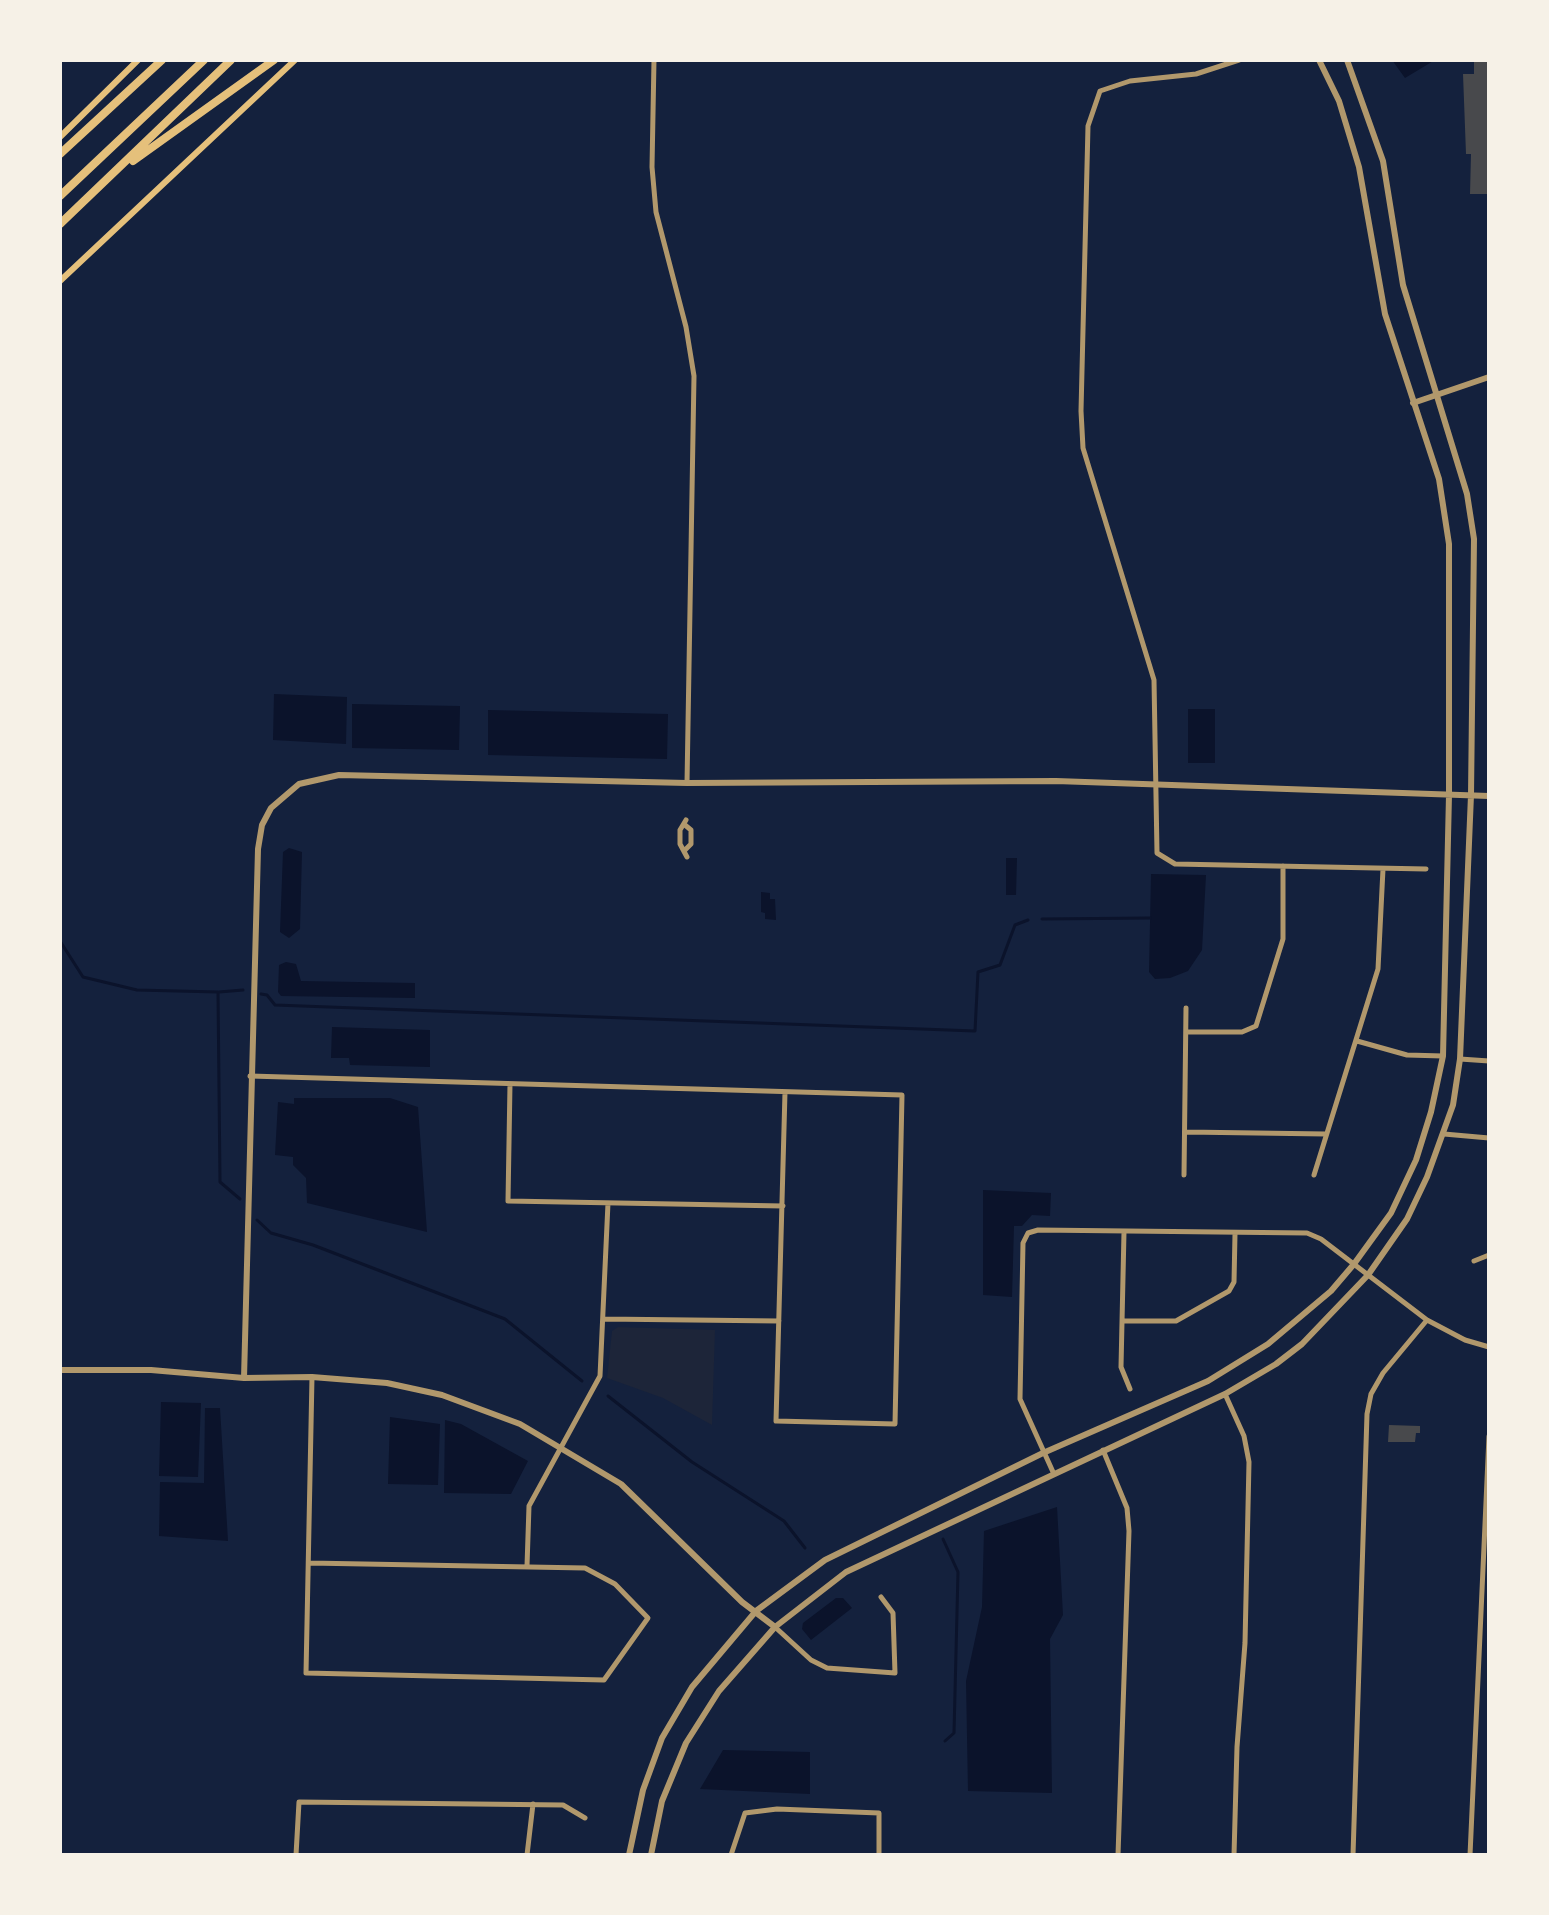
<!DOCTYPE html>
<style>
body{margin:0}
#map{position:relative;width:1549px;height:1915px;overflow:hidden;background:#14213d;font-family:"PT Sans",sans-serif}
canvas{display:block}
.frame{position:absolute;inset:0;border:62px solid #f6f1e7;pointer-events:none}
</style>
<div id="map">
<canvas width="1549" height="1915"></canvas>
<div class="frame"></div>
</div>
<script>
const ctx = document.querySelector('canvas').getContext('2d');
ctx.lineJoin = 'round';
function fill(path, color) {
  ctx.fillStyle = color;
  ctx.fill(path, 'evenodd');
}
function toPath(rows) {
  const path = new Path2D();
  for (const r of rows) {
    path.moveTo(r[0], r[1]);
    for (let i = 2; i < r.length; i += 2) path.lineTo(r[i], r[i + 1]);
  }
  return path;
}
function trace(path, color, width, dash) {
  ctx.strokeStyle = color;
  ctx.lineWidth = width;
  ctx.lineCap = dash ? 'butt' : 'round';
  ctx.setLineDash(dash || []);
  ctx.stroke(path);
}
const green = toPath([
 [618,1327,715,1330,712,1425,663,1398,607,1378,612,1331]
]);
const water = toPath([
 [1392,60,1435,60,1405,78],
 [274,694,347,697,346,744,273,740],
 [352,704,460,706,459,750,352,748],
 [1188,709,1215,709,1215,763,1188,763],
 [488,710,668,714,667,759,488,755],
 [289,848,302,852,300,929,289,938,280,932,283,852],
 [1006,858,1017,858,1016,895,1006,895],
 [1151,874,1206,875,1202,950,1188,971,1170,978,1155,979,1149,972],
 [761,892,770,893,770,899,775,899,776,920,765,919,765,913,761,912],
 [286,962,296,964,301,981,415,983,415,998,281,996,278,992,279,965],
 [332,1027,430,1030,430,1067,350,1065,349,1058,331,1058],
 [294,1098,390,1098,418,1107,427,1232,307,1203,306,1178,293,1165,293,1157,275,1155,278,1102,294,1104],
 [983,1190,1051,1193,1050,1216,1032,1215,1022,1226,1014,1226,1012,1297,983,1295],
 [161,1402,201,1403,198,1477,159,1476],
 [205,1408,220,1408,228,1541,159,1536,160,1482,204,1483],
 [390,1417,440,1424,438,1485,388,1484],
 [445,1420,461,1424,528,1461,511,1494,444,1493],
 [1057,1507,1063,1615,1050,1639,1052,1793,968,1791,966,1681,982,1607,984,1531],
 [836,1598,843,1598,852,1608,811,1640,802,1629,803,1623],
 [723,1750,810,1752,810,1794,700,1789]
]);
const stream = toPath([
 [1042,919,1150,918],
 [60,941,83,977,137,990,218,992,220,1182,240,1199],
 [219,992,243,990],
 [261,994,267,995,275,1005,975,1031,978,972,1000,965,1015,925,1028,920],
 [257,1220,271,1233,313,1245,505,1319,582,1381],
 [608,1396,692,1462,784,1521,805,1548],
 [943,1539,958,1572,954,1733,945,1741]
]);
const building = toPath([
 [1474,60,1489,60,1489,194,1470,194,1471,154,1466,154,1463,74,1474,74],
 [1389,1425,1420,1426,1420,1433,1416,1433,1415,1442,1388,1442]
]);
const minor = toPath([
 [654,60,652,167,656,212,686,327,694,376,687,783],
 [1239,60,1196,74,1130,81,1100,91,1088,126,1081,411,1083,448,1154,680,1157,853,1175,864,1426,869],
 [686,820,680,830,680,844,687,857],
 [685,850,691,844,691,830,685,825],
 [1187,1032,1242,1032,1256,1026,1283,939,1283,866],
 [1357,1041,1407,1055,1443,1056],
 [1460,1059,1489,1061],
 [250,1076,902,1095,895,1424,776,1421,785,1092],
 [510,1084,508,1201,783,1206],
 [1186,1132,1326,1134],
 [1444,1134,1489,1138],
 [1184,1175,1186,1008],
 [1314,1175,1378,969,1383,869],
 [1124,1232,1121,1367,1130,1389],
 [1474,1261,1489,1255],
 [603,1319,779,1321],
 [1125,1321,1176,1321,1229,1291,1234,1282,1235,1234],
 [1225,1394,1244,1436,1249,1462,1245,1643,1237,1747,1234,1855],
 [1103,1450,1127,1508,1129,1531,1118,1855],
 [1053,1472,1020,1399,1023,1243,1028,1233,1038,1230,1307,1233,1321,1239,1427,1320,1465,1340,1489,1347],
 [309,1563,585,1568,615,1584,648,1618,604,1680,306,1673,312,1377],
 [527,1566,529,1506,600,1376,608,1203],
 [775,1627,811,1660,827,1668,895,1673,893,1613,881,1597],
 [296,1855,299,1802,563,1805,585,1818],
 [527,1855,533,1804],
 [731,1855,745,1813,777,1809,879,1813,879,1855],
 [1353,1855,1367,1414,1371,1394,1383,1373,1427,1320],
 [1470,1855,1489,1436]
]);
const tertiary = toPath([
 [1413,403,1489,377],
 [60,1370,151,1370,244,1378,258,849,262,825,271,808,299,784,339,775,687,783,1056,781,1489,796],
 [244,1378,312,1377,387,1383,442,1395,520,1424,621,1484,742,1602,775,1627],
 [629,1855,643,1790,662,1738,692,1687,756,1611,825,1560,1043,1453,1208,1381,1268,1344,1331,1291,1354,1264,1391,1213,1416,1160,1431,1112,1443,1056,1449,795,1449,544,1439,479,1385,314,1359,167,1339,101,1319,60],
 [651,1855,662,1801,686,1743,719,1691,775,1627,846,1572,1225,1394,1276,1364,1302,1344,1368,1275,1407,1219,1427,1177,1453,1105,1460,1059,1471,795,1474,539,1467,494,1403,285,1383,161,1347,60]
]);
const secondary = toPath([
 [60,137,138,60],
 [60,281,295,60]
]);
const motorway = toPath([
 [60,154,162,60],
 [133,161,274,60],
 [60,196,204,60],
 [60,224,231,60]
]);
fill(green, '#1d2539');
fill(water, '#0b132b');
trace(stream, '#0b132b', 3);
fill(building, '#48494c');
trace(minor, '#b1986c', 5);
trace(tertiary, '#b1986c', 6);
trace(secondary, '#e5c07b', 6);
trace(motorway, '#e5c07b', 8);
</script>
